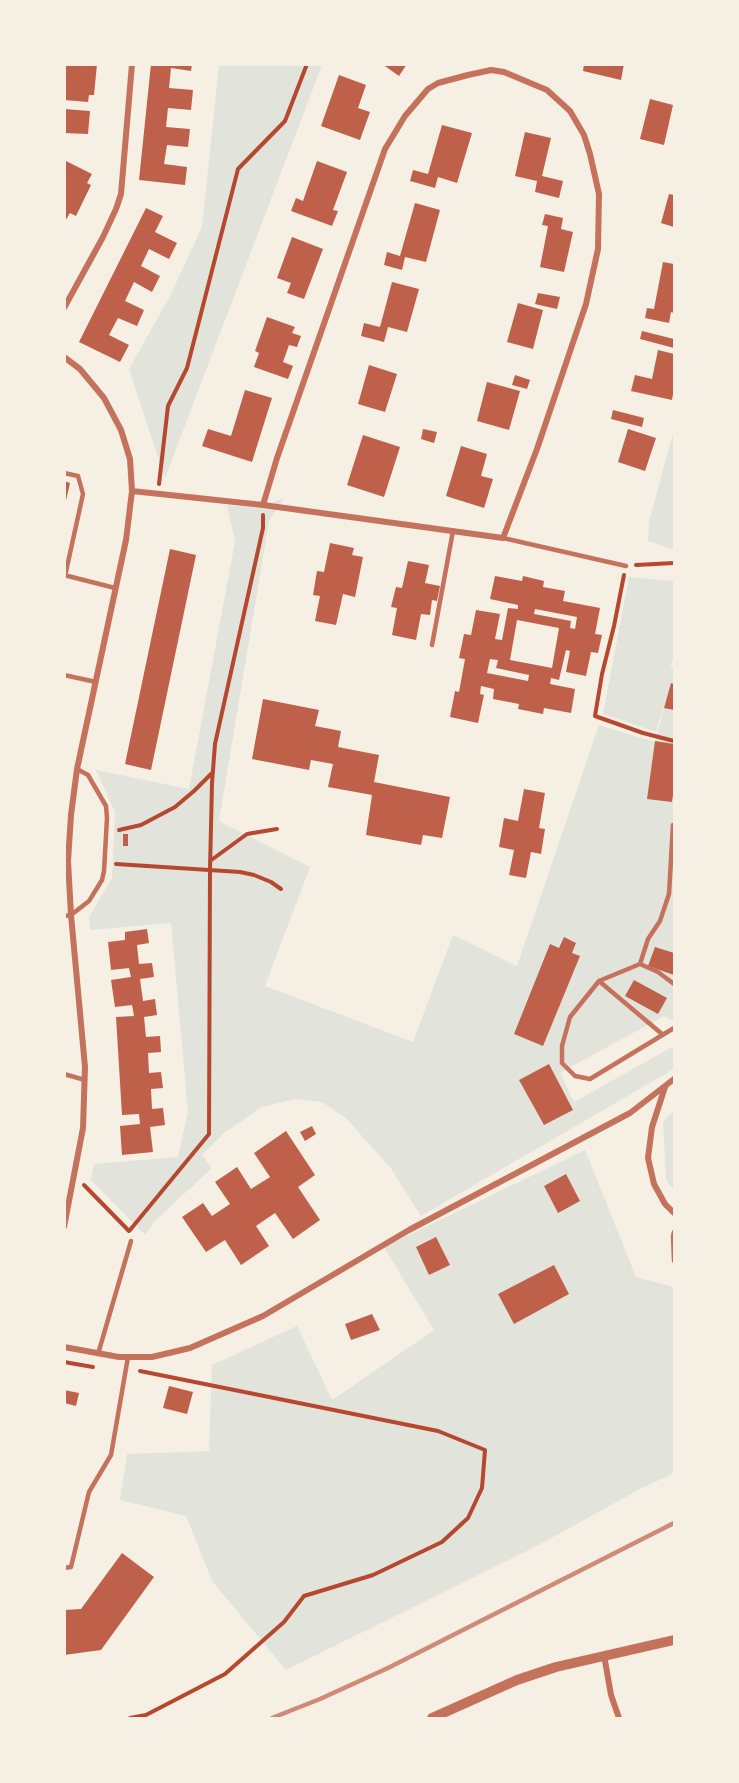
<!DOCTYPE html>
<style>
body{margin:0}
#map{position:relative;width:739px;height:1783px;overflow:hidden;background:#f6efe4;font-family:"Varela Round",sans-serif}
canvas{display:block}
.frame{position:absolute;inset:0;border:66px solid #f6efe4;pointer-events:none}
</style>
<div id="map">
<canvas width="739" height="1783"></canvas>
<div class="frame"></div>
</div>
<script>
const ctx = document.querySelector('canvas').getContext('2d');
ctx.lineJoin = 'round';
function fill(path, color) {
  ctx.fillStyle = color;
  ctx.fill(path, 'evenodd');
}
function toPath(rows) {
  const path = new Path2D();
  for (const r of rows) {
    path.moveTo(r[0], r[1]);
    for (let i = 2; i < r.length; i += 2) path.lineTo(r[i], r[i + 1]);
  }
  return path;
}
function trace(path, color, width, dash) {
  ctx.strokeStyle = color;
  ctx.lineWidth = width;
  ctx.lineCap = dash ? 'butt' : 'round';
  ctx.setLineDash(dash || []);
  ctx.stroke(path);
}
const green = toPath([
 [219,65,322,65,165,478,129,369,170,296,202,227],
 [674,429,674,550,648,541,649,522],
 [284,498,269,521,219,821,310,867,265,986,413,1042,453,935,517,966,599,725,655,742,669,690,656,732,603,714,629,577,674,581,674,657,671,664,672,669,674,661,674,1021,664,1016,560,1073,574,1102,674,1046,674,1069,421,1216,392,1170,346,1118,322,1102,295,1099,262,1107,224,1133,202,1155,212,1168,155,1221,145,1235,91,1180,94,1164,178,1157,188,1112,171,923,90,930,89,917,112,878,115,812,96,770,189,789,235,541,227,505,259,508],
 [674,1111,674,1190,666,1181,663,1121],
 [585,1150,636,1277,674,1287,674,1473,640,1489,535,1547,286,1670,212,1581,186,1516,120,1500,127,1454,209,1451,212,1365,297,1326,332,1400,434,1330,384,1247]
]);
const building = toPath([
 [64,64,97,64,94,95,89,95,88,102,64,100],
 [151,64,192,64,191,71,171,68,169,88,193,90,191,110,168,108,166,127,190,129,188,147,167,145,164,164,187,167,185,185,139,180],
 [382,64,407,64,399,76],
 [584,64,624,64,621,80,583,71],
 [339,75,366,85,358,108,370,112,360,140,321,126],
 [650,99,673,105,664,145,640,139],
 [64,109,90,111,88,134,64,133],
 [442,125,472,133,457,183,438,177,435,188,410,181,413,170,428,174],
 [525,132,551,138,542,176,563,181,559,198,535,192,537,181,515,176],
 [64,160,92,174,87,183,91,185,76,216,70,213,64,223],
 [317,161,347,172,333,210,338,211,332,226,291,211,296,198,303,201],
 [669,194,674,195,674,227,661,223],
 [415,203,440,210,426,262,405,257,402,270,384,265,387,252,400,256],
 [146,208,163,216,155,232,177,243,169,259,149,249,141,266,160,276,152,292,134,282,125,301,144,310,137,326,118,318,109,335,129,345,120,362,79,342],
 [545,214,563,218,561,229,573,232,564,272,540,267,548,226,542,225],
 [292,237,323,249,304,299,287,293,291,283,277,278],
 [663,262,674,264,674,313,671,312,669,323,645,318,647,308,654,309],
 [392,282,419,289,407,332,388,327,384,342,361,336,364,323,380,327],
 [538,293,560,297,557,309,535,304],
 [518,303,543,310,533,349,507,342],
 [267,317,295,327,292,333,301,336,297,347,289,345,283,362,293,366,288,379,254,367,259,353,255,351],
 [642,331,674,339,674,348,640,339],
 [658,350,674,354,674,388,672,400,631,391,635,375,652,379],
 [369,365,397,374,385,412,358,404],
 [515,375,530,380,527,389,512,385],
 [487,382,520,391,509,430,477,421],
 [245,390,272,398,252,462,202,446,208,429,231,436],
 [613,410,644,418,642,427,611,419],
 [423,429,437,432,434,443,421,439],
 [628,429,656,438,645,471,618,462],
 [363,435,400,447,384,497,347,485],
 [461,446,487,454,481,476,493,479,484,508,446,496],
 [64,481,70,483,65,505,64,505],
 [330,543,354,548,352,555,363,557,355,597,343,594,336,625,315,621,320,596,313,595,317,571,324,572],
 [170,549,196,555,151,770,125,764],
 [408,561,429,565,425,583,440,586,437,601,432,600,430,615,421,614,416,640,392,635,397,608,391,607,396,587,402,588],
 [495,576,522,581,523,576,544,581,543,587,565,591,563,601,600,608,595,634,602,635,598,653,591,652,586,676,566,672,570,651,566,650,559,680,551,678,550,684,575,689,571,713,544,708,543,714,518,709,519,704,493,699,494,689,481,686,480,694,484,695,478,723,450,717,455,691,459,692,465,659,459,658,464,634,471,635,476,610,500,614,495,639,502,640,508,608,518,609,518,605,490,599],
 [535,609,577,617,575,629,570,628,571,621,534,614],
 [517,620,559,628,552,668,510,660],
 [490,659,498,660,496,668,529,675,528,681,487,673],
 [671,683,674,684,674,710,664,708],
 [263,699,319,710,315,726,341,731,338,747,379,755,374,782,450,797,442,838,423,835,421,845,366,835,372,795,328,787,333,764,311,760,309,770,252,759],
 [655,741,674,744,674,788,672,802,647,799],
 [524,789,545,793,539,828,545,829,541,854,531,852,526,878,509,875,514,850,499,847,504,818,518,821],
 [123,834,128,834,128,846,123,846],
 [147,929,149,943,137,945,139,964,152,963,154,977,140,979,143,1001,155,999,157,1015,144,1017,146,1037,160,1036,161,1052,148,1053,149,1073,161,1072,163,1088,151,1089,152,1109,163,1108,165,1125,150,1127,153,1152,122,1155,120,1126,140,1124,139,1114,122,1115,116,1017,134,1016,132,1005,115,1007,111,980,131,977,129,968,111,970,108,942,125,940,125,932],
 [564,937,576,943,572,953,580,956,543,1046,514,1034,550,944,559,948],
 [655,947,674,953,674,975,648,966],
 [634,980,667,998,658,1014,625,996],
 [549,1064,573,1110,544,1125,519,1080],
 [312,1126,316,1134,305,1141,300,1132],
 [286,1131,315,1175,298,1187,320,1220,293,1239,275,1213,256,1226,269,1246,241,1265,225,1240,206,1252,182,1217,203,1203,212,1216,230,1204,215,1182,237,1167,251,1189,270,1177,254,1153],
 [566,1174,580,1201,558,1213,544,1186],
 [436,1237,450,1265,429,1275,416,1247],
 [554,1265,569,1294,514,1324,498,1294],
 [372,1314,380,1330,351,1340,345,1324],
 [169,1386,193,1392,187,1414,163,1408],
 [64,1390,79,1393,76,1406,64,1403],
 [122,1553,154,1577,101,1650,64,1655,64,1610,81,1609]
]);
const path = toPath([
 [159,484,168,406,187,368,238,169,285,121,307,64],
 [636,565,674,563],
 [624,575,614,626,602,674,595,716,643,733,674,741],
 [119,830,141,825,175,807,194,791,213,772],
 [210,861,247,834,277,829],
 [116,864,240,872,254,875,271,882,281,889],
 [84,1185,129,1231],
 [130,1230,209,1134,210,869,212,783,215,744,263,528,263,515],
 [64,1362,93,1367],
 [130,1718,146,1715,225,1674,284,1622,304,1596,373,1575,442,1542,468,1518,482,1488,485,1450,438,1431,140,1371]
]);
const service = toPath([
 [64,473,78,476,83,494,65,576],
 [503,538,626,566],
 [64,575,115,588],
 [432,645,453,531],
 [64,675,96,682],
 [64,916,71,915,89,901,102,880,104,871,107,818,106,806,88,775,77,769],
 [640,964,648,939,660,921,669,894,673,825],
 [599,981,640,964,658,972,674,984],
 [662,1034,599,981,570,1017,562,1046,562,1063,575,1076,590,1079,674,1028],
 [64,1074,85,1080],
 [674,1232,673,1236,674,1261],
 [98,1354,131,1241],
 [64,1568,71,1567,89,1492,111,1455,128,1357]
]);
const minor = toPath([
 [64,308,103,237,116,209,121,194,132,64],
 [64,357,80,369,104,398,121,430,130,459,132,491,126,540,77,769,71,815,68,861,71,915,85,1067,83,1128,64,1227],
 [132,491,263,505,503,538,537,449,586,304,598,249,599,194,590,154,584,135,570,111,547,90,504,72,491,70,468,75,438,83,428,89,405,116,385,149,277,458,263,505],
 [665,1087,652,1127,648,1158,654,1184,665,1204,674,1213],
 [64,1347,119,1357,152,1357,190,1348,263,1316,409,1230,630,1113,674,1079],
 [604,1655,611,1695,619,1718]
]);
const tertiary = toPath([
 [432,1718,517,1680,556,1667,674,1640]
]);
const rail = toPath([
 [272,1718,320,1699,388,1668,674,1523]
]);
fill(green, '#e2e4dc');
fill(building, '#bf614a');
trace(path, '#b5482f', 4);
trace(service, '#c5725c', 4.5);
trace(minor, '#c5725c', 6);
trace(tertiary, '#c5725c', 10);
trace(rail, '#cf8b77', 4.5);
</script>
